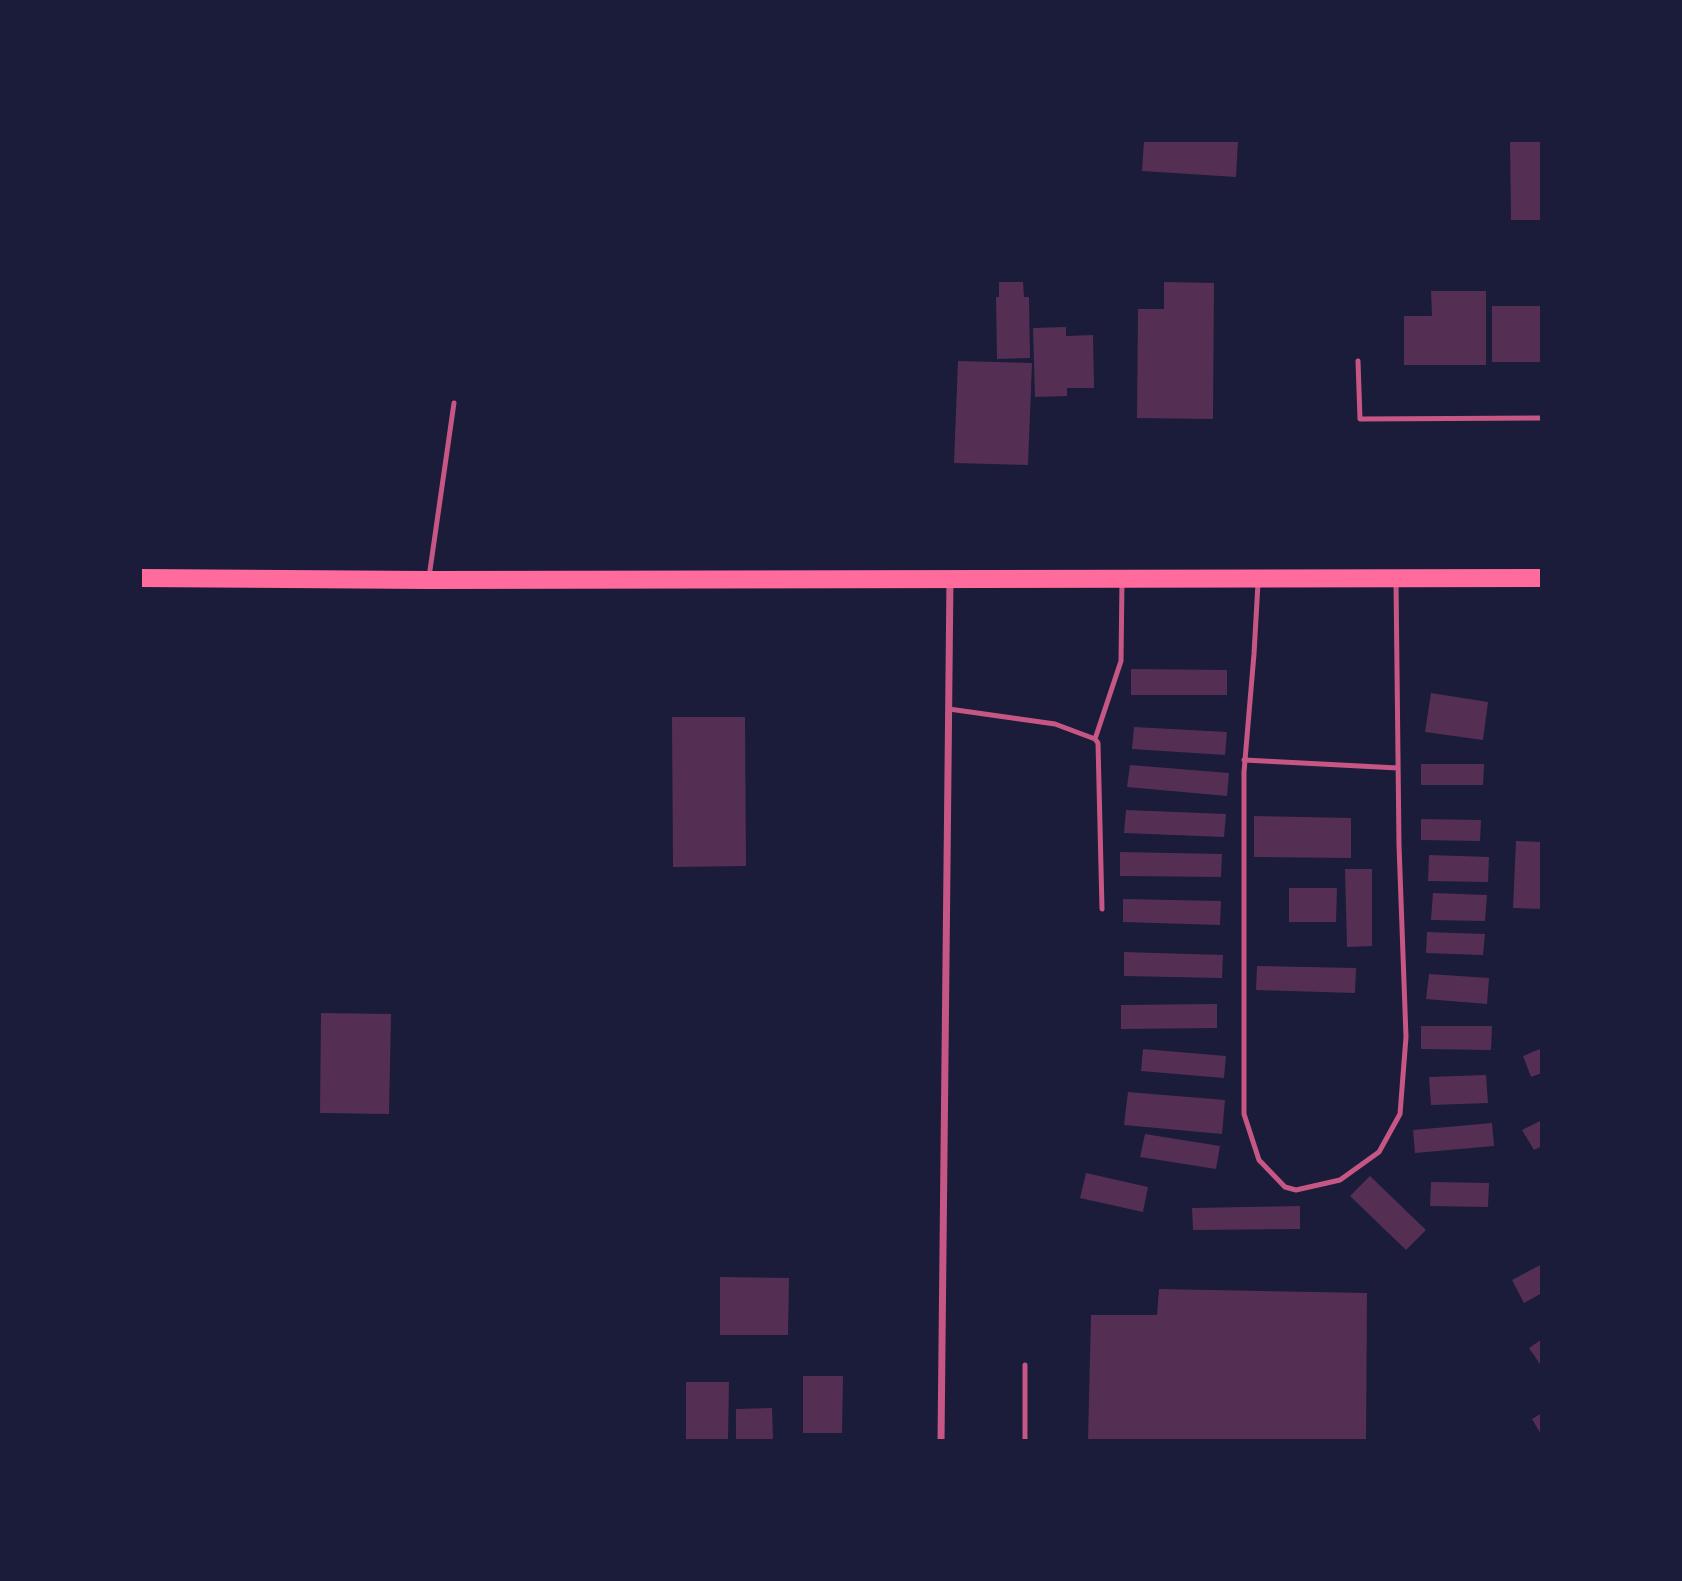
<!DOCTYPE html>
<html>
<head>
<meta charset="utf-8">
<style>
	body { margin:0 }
	#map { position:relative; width:1682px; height:1581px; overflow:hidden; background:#1b1b3a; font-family:"Exo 2",sans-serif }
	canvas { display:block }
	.frame { position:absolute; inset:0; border:142px solid #1b1b3a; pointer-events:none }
</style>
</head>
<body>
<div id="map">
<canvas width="1682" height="1581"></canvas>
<div class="frame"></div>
</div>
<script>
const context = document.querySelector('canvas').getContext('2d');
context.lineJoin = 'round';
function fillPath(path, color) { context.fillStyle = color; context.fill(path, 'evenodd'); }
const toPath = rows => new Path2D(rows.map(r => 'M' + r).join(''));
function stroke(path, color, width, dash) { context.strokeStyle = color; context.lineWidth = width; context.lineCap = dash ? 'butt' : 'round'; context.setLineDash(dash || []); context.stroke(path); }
const building = toPath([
	[1144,140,1238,140,1236,177,1142,171],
	[1510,140,1542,140,1542,220,1511,220],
	[999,282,1023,282,1024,297,1029,297,1030,358,997,359,996,297,999,297],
	[1164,282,1214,283,1213,419,1137,418,1138,309,1164,309],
	[1431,291,1486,291,1486,365,1404,365,1404,316,1432,316],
	[1492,306,1542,306,1542,362,1492,362],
	[1066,327,1066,336,1093,335,1094,388,1067,388,1067,396,1035,397,1033,328],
	[958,361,1032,363,1028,465,954,463],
	[1131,669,1227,670,1227,695,1131,695],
	[1431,693,1488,702,1483,740,1425,732],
	[672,717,745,717,746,866,673,867],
	[1134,727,1227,732,1225,755,1132,749],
	[1421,764,1484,764,1483,785,1421,785],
	[1130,765,1229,773,1227,796,1127,787],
	[1126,810,1226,814,1224,837,1124,833],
	[1254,816,1351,818,1351,858,1254,857],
	[1421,819,1481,820,1480,841,1421,840],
	[1516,841,1542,842,1542,909,1513,908],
	[1120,852,1222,854,1221,877,1120,876],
	[1429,855,1489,857,1488,882,1428,881],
	[1345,869,1372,869,1372,946,1347,947],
	[1289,888,1337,888,1336,922,1289,922],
	[1433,893,1487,895,1485,921,1431,920],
	[1123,899,1221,901,1220,925,1123,922],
	[1427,932,1485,934,1483,955,1426,953],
	[1124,952,1223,955,1222,978,1124,976],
	[1257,966,1356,968,1355,993,1256,990],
	[1429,974,1489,978,1487,1004,1426,999],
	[1217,1004,1217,1028,1121,1029,1121,1005],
	[321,1013,391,1014,389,1114,320,1113],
	[1421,1026,1492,1026,1491,1050,1421,1049],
	[1542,1048,1542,1073,1531,1077,1523,1056],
	[1143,1049,1226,1056,1224,1078,1141,1071],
	[1486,1075,1488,1103,1431,1105,1429,1077],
	[1128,1092,1225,1100,1222,1134,1124,1125],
	[1542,1120,1542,1146,1534,1150,1522,1130],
	[1492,1123,1494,1146,1415,1153,1413,1130],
	[1145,1134,1220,1146,1216,1169,1140,1157],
	[1086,1173,1148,1187,1143,1212,1080,1198],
	[1370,1176,1426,1230,1406,1250,1350,1196],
	[1431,1182,1489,1183,1488,1207,1430,1206],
	[1300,1206,1300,1229,1193,1230,1192,1208],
	[1542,1264,1542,1293,1524,1303,1512,1280],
	[720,1277,789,1278,788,1335,720,1335],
	[1159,1289,1367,1293,1366,1441,1088,1441,1091,1315,1157,1315],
	[1542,1339,1542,1367,1529,1348],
	[803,1376,843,1376,842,1433,803,1433],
	[686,1382,729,1382,728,1441,686,1441],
	[772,1408,773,1441,736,1441,736,1409],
	[1542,1413,1542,1436,1532,1419]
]);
const service = toPath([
	[1358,361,1360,419,1542,418],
	[429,577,454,403],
	[1258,583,1254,654,1244,772,1244,1114,1259,1160,1285,1187,1296,1190,1340,1180,1379,1152,1400,1114,1406,1037,1399,845,1396,581],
	[949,709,1055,724,1095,739,1098,743,1102,909],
	[1095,739,1121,661,1122,581],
	[1244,760,1398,768],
	[1025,1441,1025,1365]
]);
const minor = toPath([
	[941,1441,950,578]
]);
const primary = toPath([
	[140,578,429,580,1542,578]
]);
fillPath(building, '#542f53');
stroke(service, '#c65784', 5);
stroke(minor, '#c65784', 7);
stroke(primary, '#ff6b9d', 18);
</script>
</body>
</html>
